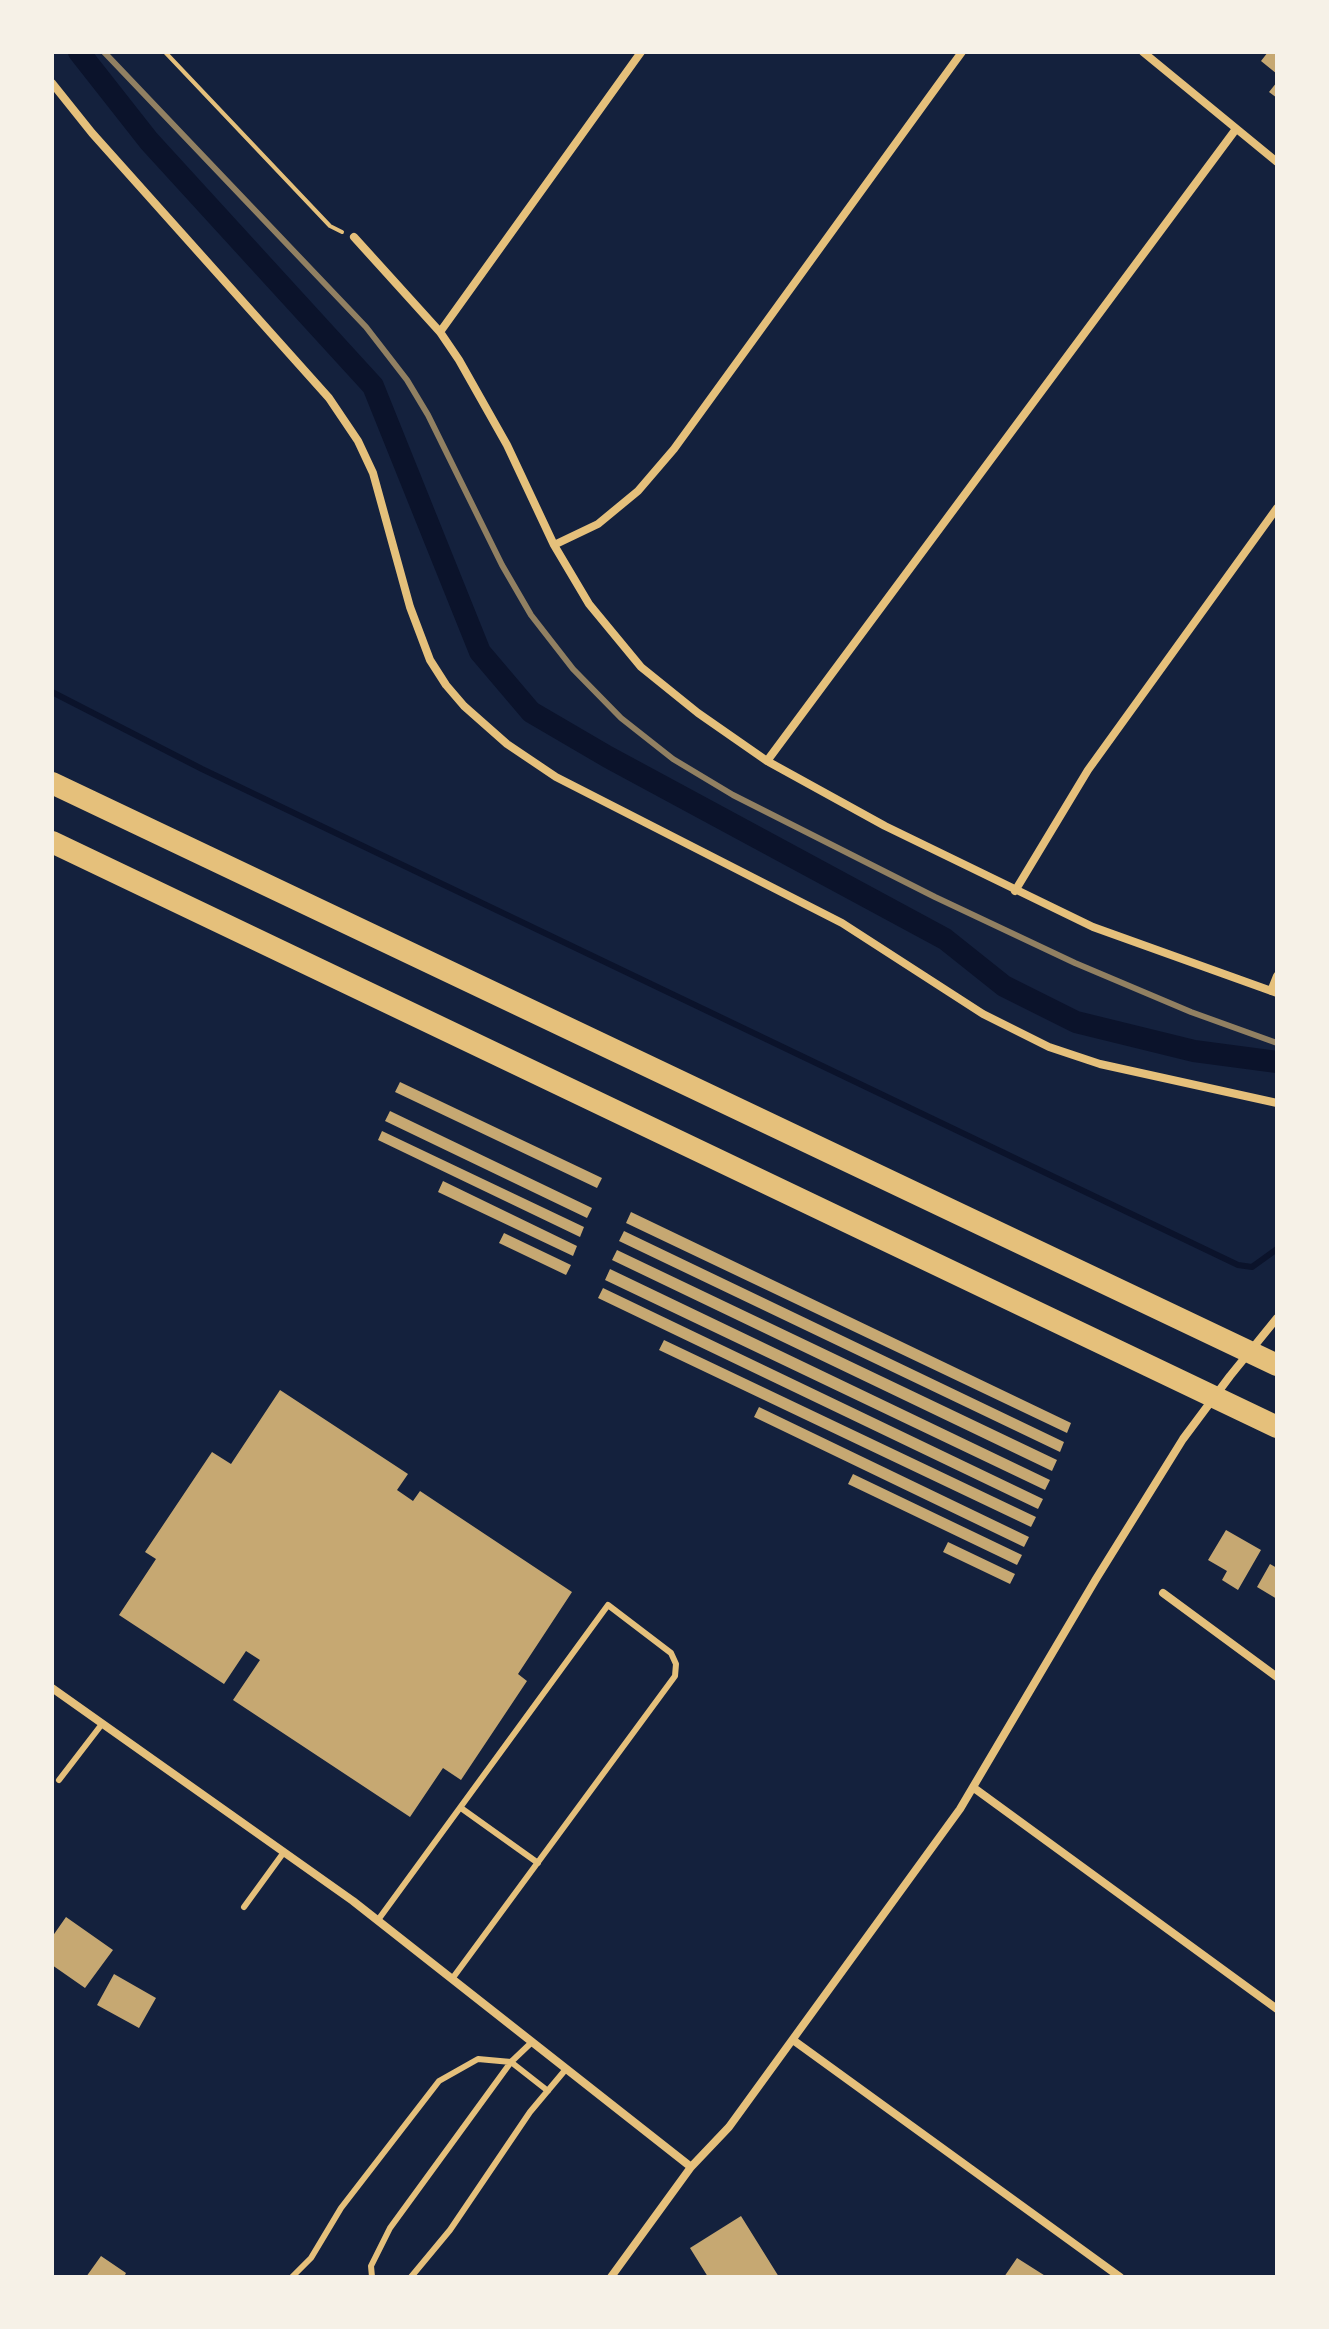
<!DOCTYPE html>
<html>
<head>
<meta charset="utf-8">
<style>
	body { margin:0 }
	#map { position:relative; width:1329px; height:2329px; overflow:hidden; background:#14213d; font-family:"Times New Roman",serif }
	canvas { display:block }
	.frame { position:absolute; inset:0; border:54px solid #f6f1e7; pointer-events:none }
</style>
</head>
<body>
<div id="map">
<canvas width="1329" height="2329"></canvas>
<div class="frame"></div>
</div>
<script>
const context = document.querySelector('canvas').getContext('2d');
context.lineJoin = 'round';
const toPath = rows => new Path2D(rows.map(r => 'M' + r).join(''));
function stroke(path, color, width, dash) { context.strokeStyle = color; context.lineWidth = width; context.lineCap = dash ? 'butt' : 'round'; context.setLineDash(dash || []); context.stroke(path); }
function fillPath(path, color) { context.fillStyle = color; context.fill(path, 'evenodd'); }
const stream = toPath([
	[52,692,202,769,1238,1265,1252,1267,1277,1249]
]);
const canal = toPath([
	[79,52,149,141,373,386,480,652,531,712,608,757,945,939,1004,986,1076,1022,1194,1051,1277,1062]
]);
const building = toPath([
	[1268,52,1277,52,1277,74,1261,61],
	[1277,82,1277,98,1269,92],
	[400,1082,602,1178,597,1188,395,1092],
	[390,1111,592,1208,587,1218,385,1121],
	[382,1131,584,1227,580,1237,378,1140],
	[443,1181,577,1246,573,1256,438,1192],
	[631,1212,1071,1423,1067,1433,626,1223],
	[624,1231,1064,1442,1060,1452,619,1241],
	[504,1233,571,1265,566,1275,499,1243],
	[617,1250,1057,1460,1052,1471,612,1260],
	[610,1269,1050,1480,1045,1490,605,1280],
	[603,1288,1043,1499,1038,1509,598,1298],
	[664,1340,1036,1517,1031,1527,659,1350],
	[280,1390,408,1474,397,1490,413,1501,420,1491,572,1592,518,1674,527,1681,461,1780,443,1768,410,1817,233,1700,260,1660,246,1651,224,1684,119,1615,156,1559,145,1552,212,1452,231,1464],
	[759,1407,1029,1537,1024,1547,754,1417],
	[853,1474,1022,1555,1017,1565,848,1484],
	[1226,1530,1261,1550,1238,1590,1222,1580,1227,1571,1208,1560],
	[948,1542,1015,1574,1010,1584,943,1552],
	[1270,1564,1277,1568,1277,1599,1257,1587],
	[66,1917,113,1950,85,1988,52,1965,52,1937],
	[114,1974,156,1998,139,2028,97,2005],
	[741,2216,779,2277,708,2277,690,2248],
	[101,2256,126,2273,124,2277,86,2277],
	[1017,2258,1047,2277,1004,2277]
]);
const path = toPath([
	[165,52,330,226,342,232]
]);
const service = toPath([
	[59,1780,102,1724],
	[461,1808,538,1863],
	[244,1907,284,1852],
	[378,1920,608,1605,671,1653,676,1664,675,1676,452,1979],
	[292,2277,311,2258,341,2208,439,2081,478,2059,511,2062,532,2042],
	[372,2277,371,2266,390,2228,511,2062,548,2091],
	[411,2277,450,2230,530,2112,566,2069]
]);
const minor = toPath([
	[1143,52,1277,162],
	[52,83,92,133,329,398,358,441,373,473,410,607,430,660,446,685,464,706,507,744,556,777,842,923,983,1014,1049,1047,1100,1064,1277,1103],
	[354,237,440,332,459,360,507,445,554,545,589,604,641,667,698,713,767,761,885,826,1093,927,1277,993],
	[440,332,641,52],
	[554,545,598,524,638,491,674,449,962,52],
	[767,761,1236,129],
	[1015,891,1088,770,1277,508],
	[1271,991,1277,976],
	[1163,1593,1277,1677],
	[52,1688,353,1901,691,2167],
	[974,1788,1277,2009],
	[793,2040,1120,2277],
	[611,2277,691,2167,729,2127,960,1809,1096,1579,1183,1439,1230,1376,1277,1318]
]);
const motorway = toPath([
	[52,783,1277,1365],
	[52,842,1277,1427]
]);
const rail = toPath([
	[104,52,366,327,407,380,428,415,502,565,531,615,573,669,621,718,673,759,733,795,935,897,1075,963,1191,1012,1277,1043]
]);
stroke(stream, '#0b132b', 6);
stroke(canal, '#0b132b', 22);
fillPath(building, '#c6a872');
stroke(path, '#e5c07b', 4);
stroke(service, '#e5c07b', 6);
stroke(minor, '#e5c07b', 8);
stroke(motorway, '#e5c07b', 22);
stroke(rail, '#918062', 6);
</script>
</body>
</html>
